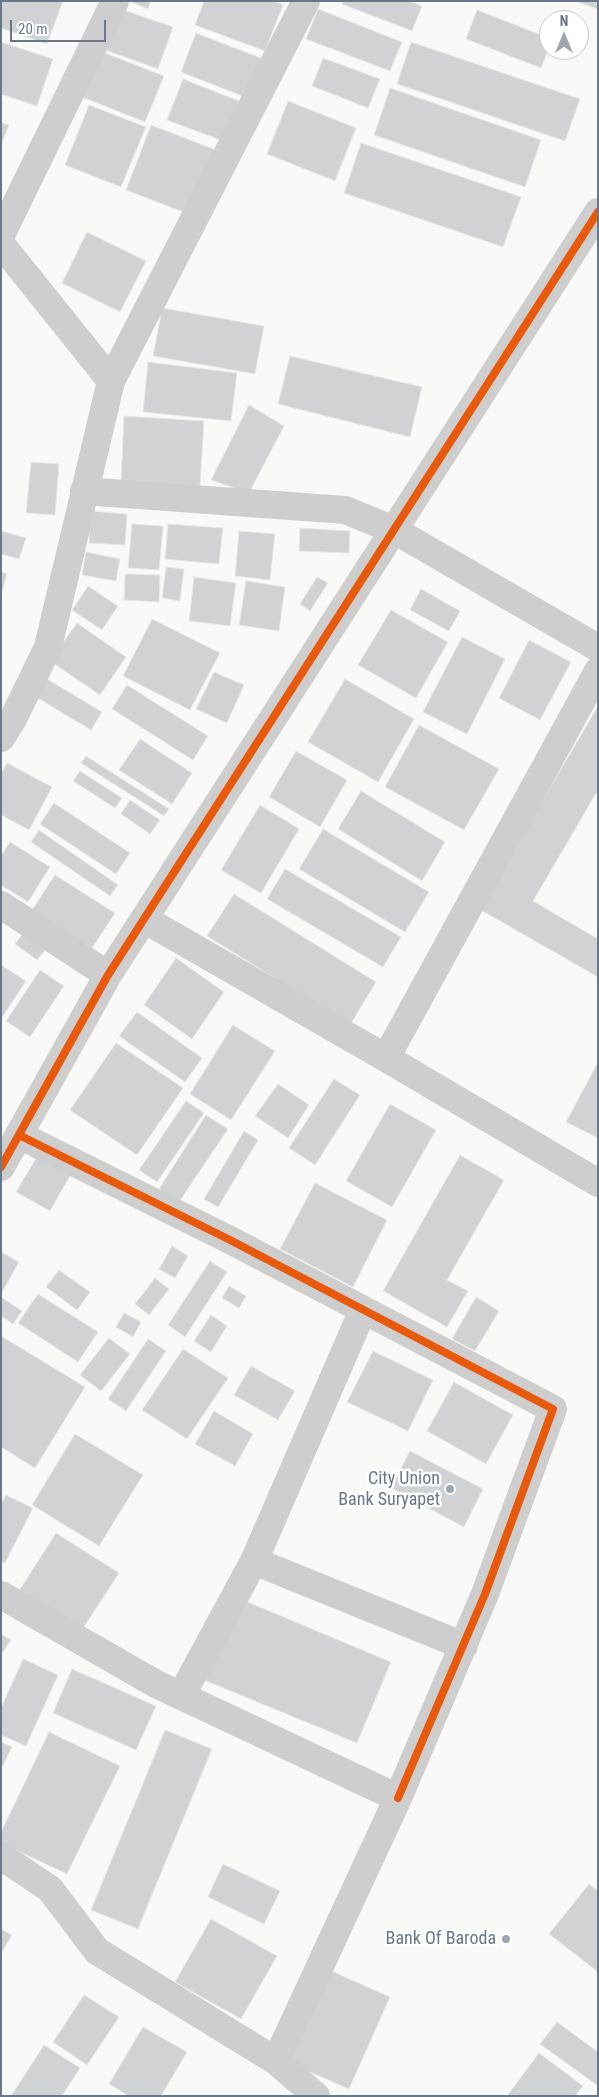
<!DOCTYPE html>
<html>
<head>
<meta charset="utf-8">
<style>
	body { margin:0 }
	#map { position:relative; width:599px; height:2097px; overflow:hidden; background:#f9f9f8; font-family:"Roboto Condensed",sans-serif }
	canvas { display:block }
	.frame { position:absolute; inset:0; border:2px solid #697888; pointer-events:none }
	.north { position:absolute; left:539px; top:10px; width:50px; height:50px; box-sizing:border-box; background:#fff; border:1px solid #c3c9cf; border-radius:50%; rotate:0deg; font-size:14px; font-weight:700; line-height:20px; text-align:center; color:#697888 }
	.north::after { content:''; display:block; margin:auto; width:18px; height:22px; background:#9ba5af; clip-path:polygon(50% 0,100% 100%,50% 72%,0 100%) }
	.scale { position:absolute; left:10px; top:20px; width:96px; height:22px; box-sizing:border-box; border:2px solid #697888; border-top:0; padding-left:6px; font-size:15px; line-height:18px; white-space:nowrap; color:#697888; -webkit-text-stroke:4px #fff; paint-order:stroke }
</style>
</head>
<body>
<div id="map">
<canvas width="599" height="2097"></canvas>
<div class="frame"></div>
<div class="north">N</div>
<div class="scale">20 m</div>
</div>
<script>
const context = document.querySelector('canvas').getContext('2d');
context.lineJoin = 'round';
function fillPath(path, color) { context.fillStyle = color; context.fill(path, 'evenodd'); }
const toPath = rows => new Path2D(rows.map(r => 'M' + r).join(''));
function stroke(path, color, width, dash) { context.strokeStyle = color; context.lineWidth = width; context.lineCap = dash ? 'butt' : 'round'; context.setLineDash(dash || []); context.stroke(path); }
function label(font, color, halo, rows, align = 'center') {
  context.font = font + ' "Roboto Condensed",sans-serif'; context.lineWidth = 5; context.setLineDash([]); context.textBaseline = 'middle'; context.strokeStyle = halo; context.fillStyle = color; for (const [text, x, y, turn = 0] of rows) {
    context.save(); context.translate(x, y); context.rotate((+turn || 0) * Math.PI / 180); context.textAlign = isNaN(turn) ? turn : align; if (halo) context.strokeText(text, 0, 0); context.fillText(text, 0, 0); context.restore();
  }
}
const building = toPath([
	[1,1,63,1,47,44,1,28,1,1],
	[129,1,151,1,148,9,129,1],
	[204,1,274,1,283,5,265,51,195,25,204,1],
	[343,1,409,1,422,6,412,31,342,4,343,1],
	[575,1,598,1,598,9,575,1],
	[109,5,173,27,158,69,94,46,109,5],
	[318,9,402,42,390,71,306,39,318,9],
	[477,10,549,38,549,48,541,68,466,39,477,10],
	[196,33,266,60,250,99,181,72,196,33],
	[1,42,53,59,37,106,1,94,1,42],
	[411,42,580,99,565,141,397,84,411,42],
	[100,51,164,76,145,122,82,97,100,51],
	[323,58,380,79,368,108,312,86,323,58],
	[183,79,239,101,223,141,167,120,183,79],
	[390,88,541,140,525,187,374,135,390,88],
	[288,101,356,128,335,181,267,154,288,101],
	[89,105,146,127,121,187,65,165,89,105],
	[1,123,9,125,1,145,1,123],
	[151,125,216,150,191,215,126,190,151,125],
	[361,143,521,197,503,247,344,193,361,143],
	[87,232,146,261,120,312,62,283,87,232],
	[162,308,264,326,255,374,153,356,162,308],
	[290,356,422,387,410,437,278,404,290,356],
	[148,362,237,373,231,421,143,412,148,362],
	[249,405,284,426,249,493,211,480,249,405],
	[124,416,204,421,200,486,121,481,124,416],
	[31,462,59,464,55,515,26,513,31,462],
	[91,511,127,514,125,545,89,543,91,511],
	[132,524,163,526,159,570,128,568,132,524],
	[168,524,223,528,219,564,165,559,168,524],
	[300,528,350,531,349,553,299,551,300,528],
	[1,531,26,538,19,559,1,554,1,531],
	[239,531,275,534,270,580,235,576,239,531],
	[86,552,120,559,116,581,82,575,86,552],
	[166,567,184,569,180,601,162,598,166,567],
	[1,572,7,574,1,596,1,572],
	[125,574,160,575,159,602,124,600,125,574],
	[194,577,236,583,230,626,189,621,194,577],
	[317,577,328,583,310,611,300,604,317,577],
	[246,581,285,587,279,631,239,625,246,581],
	[88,586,118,606,102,630,72,610,88,586],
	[421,589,460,611,449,631,410,610,421,589],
	[391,610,448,642,416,698,358,665,391,610],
	[152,619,220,653,190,710,123,676,152,619],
	[77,623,126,657,100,695,50,661,77,623],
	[462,637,505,659,467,734,423,712,462,637],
	[529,640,571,662,540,720,499,698,529,640],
	[214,672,244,685,227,723,196,709,214,672],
	[42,676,102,712,91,730,31,694,42,676],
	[345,679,414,719,378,782,308,742,345,679],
	[127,685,208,736,193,760,112,709,127,685],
	[598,706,598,790,533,901,598,939,598,977,479,909,598,706],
	[419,725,499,769,464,830,385,787,419,725],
	[140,739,192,773,172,804,119,770,140,739],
	[296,751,347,780,320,827,269,797,296,751],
	[86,756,169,809,164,816,81,763,86,756],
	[7,763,52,787,29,830,1,815,1,774,7,763],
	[80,771,122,798,115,808,73,781,80,771],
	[361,791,445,842,422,881,338,829,361,791],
	[130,800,160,820,150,834,121,814,130,800],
	[54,803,130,853,116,874,40,824,54,803],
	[260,805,299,829,261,893,221,870,260,805],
	[323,829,429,892,405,932,299,869,323,829],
	[39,830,118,885,110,896,31,842,39,830],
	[10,842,50,867,28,902,1,885,1,856,10,842],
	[285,869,401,937,383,967,267,899,285,869],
	[55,875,115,913,92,948,32,910,55,875],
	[234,894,376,982,350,1025,207,936,234,894],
	[27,928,49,945,37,960,15,944,27,928],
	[176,958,224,992,192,1039,144,1005,176,958],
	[1,965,26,981,1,1019,1,965],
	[40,970,64,986,30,1037,6,1021,40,970],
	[137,1012,202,1058,185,1082,119,1036,137,1012],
	[233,1025,275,1051,231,1120,190,1094,233,1025],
	[116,1043,183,1088,137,1155,70,1110,116,1043],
	[598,1062,598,1138,566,1122,598,1062],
	[334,1079,360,1095,315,1165,289,1148,334,1079],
	[278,1084,309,1105,288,1138,255,1116,278,1084],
	[186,1101,204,1113,157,1182,139,1170,186,1101],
	[390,1104,436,1130,392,1207,346,1181,390,1104],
	[206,1115,228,1129,179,1202,159,1189,206,1115],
	[244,1131,258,1140,218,1207,204,1199,244,1131],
	[38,1155,71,1174,50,1211,16,1192,38,1155],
	[460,1155,504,1180,447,1280,468,1291,447,1327,383,1291,460,1155],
	[315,1183,387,1220,353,1287,280,1249,315,1183],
	[172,1246,188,1256,175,1278,159,1269,172,1246],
	[1,1252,19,1262,1,1294,1,1252],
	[210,1261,227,1272,185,1337,168,1325,210,1261],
	[59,1270,90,1292,77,1310,46,1287,59,1270],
	[155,1278,169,1289,149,1315,135,1304,155,1278],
	[229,1286,246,1296,239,1308,222,1298,229,1286],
	[38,1294,98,1332,78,1362,18,1323,38,1294],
	[1,1297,22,1311,13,1324,1,1316,1,1297],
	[476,1297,499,1311,475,1351,452,1339,476,1297],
	[124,1313,141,1322,133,1337,116,1327,124,1313],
	[211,1315,227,1326,211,1352,194,1341,211,1315],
	[1,1336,85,1387,35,1468,1,1447,1,1336],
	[109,1338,130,1354,101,1391,80,1375,109,1338],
	[148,1339,166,1351,126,1411,108,1399,148,1339],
	[183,1349,228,1378,187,1439,142,1410,183,1349],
	[373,1351,433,1380,408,1431,347,1402,373,1351],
	[251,1366,295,1391,278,1420,234,1395,251,1366],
	[454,1382,513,1415,486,1464,427,1431,454,1382],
	[214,1411,253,1434,235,1466,195,1444,214,1411],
	[75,1434,143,1475,99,1546,32,1505,75,1434],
	[410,1451,483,1489,464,1527,391,1488,410,1451],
	[6,1495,33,1508,5,1563,1,1562,1,1504,6,1495],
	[56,1533,119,1573,71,1647,8,1608,56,1533],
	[238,1598,391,1662,357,1743,204,1680,238,1598],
	[1,1634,11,1640,1,1655,1,1634],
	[23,1659,58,1675,26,1746,1,1735,1,1708,23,1659],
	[72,1669,156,1706,136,1750,53,1713,72,1669],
	[165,1730,212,1749,138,1929,91,1910,165,1730],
	[49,1732,120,1766,67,1874,1,1843,1,1832,49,1732],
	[1,1742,12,1747,1,1769,1,1742],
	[223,1864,280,1891,264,1924,208,1897,223,1864],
	[589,1884,598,1891,598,1972,549,1934,589,1884],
	[211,1919,277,1956,241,2019,175,1982,211,1919],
	[1,1929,12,1935,1,1954,1,1929],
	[320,1966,390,1997,349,2089,280,2059,320,1966],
	[84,1995,119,2017,87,2065,53,2042,84,1995],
	[557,2022,598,2052,598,2086,540,2044,557,2022],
	[143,2027,187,2052,161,2096,129,2096,109,2084,143,2027],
	[44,2045,80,2068,62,2096,11,2096,44,2045],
	[539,2053,583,2086,575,2096,507,2096,539,2053]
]);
const minor = toPath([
	[1,235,115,1],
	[1,244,111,381,48,647,13,719,1,738],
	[111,381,306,1],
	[84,491,345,510,394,530,598,648],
	[1,905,108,975],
	[144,919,386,1058,598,1183],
	[386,1058,598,671],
	[19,1135,230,1240,553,1409,485,1594,398,1798],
	[1,1167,108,975,598,212],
	[363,1310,254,1561,464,1646],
	[1,1595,156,1684,398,1798,276,2061],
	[181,1696,254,1561],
	[1,1856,50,1889,97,1951,276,2061,316,2096]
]);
const cycleway = toPath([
	[19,1135,230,1240,553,1409,485,1594,398,1798],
	[1,1167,108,975,598,212]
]);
const markers = [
	[450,1489,5,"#9ba5af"],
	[506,1939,5,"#9ba5af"]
];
const poiNames = [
	["City Union",440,1479],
	["Bank Suryapet",440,1500],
	["Bank Of Baroda",496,1939]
];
fillPath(building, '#d1d2d3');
stroke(building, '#e8e8e8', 1);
stroke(minor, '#cececf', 28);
stroke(cycleway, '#e8590c', 8);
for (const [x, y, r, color] of markers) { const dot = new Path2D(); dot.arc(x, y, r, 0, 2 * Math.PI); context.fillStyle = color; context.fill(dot); stroke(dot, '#fff', 2); }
label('18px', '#697888', '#fff', poiNames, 'right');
</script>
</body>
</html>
